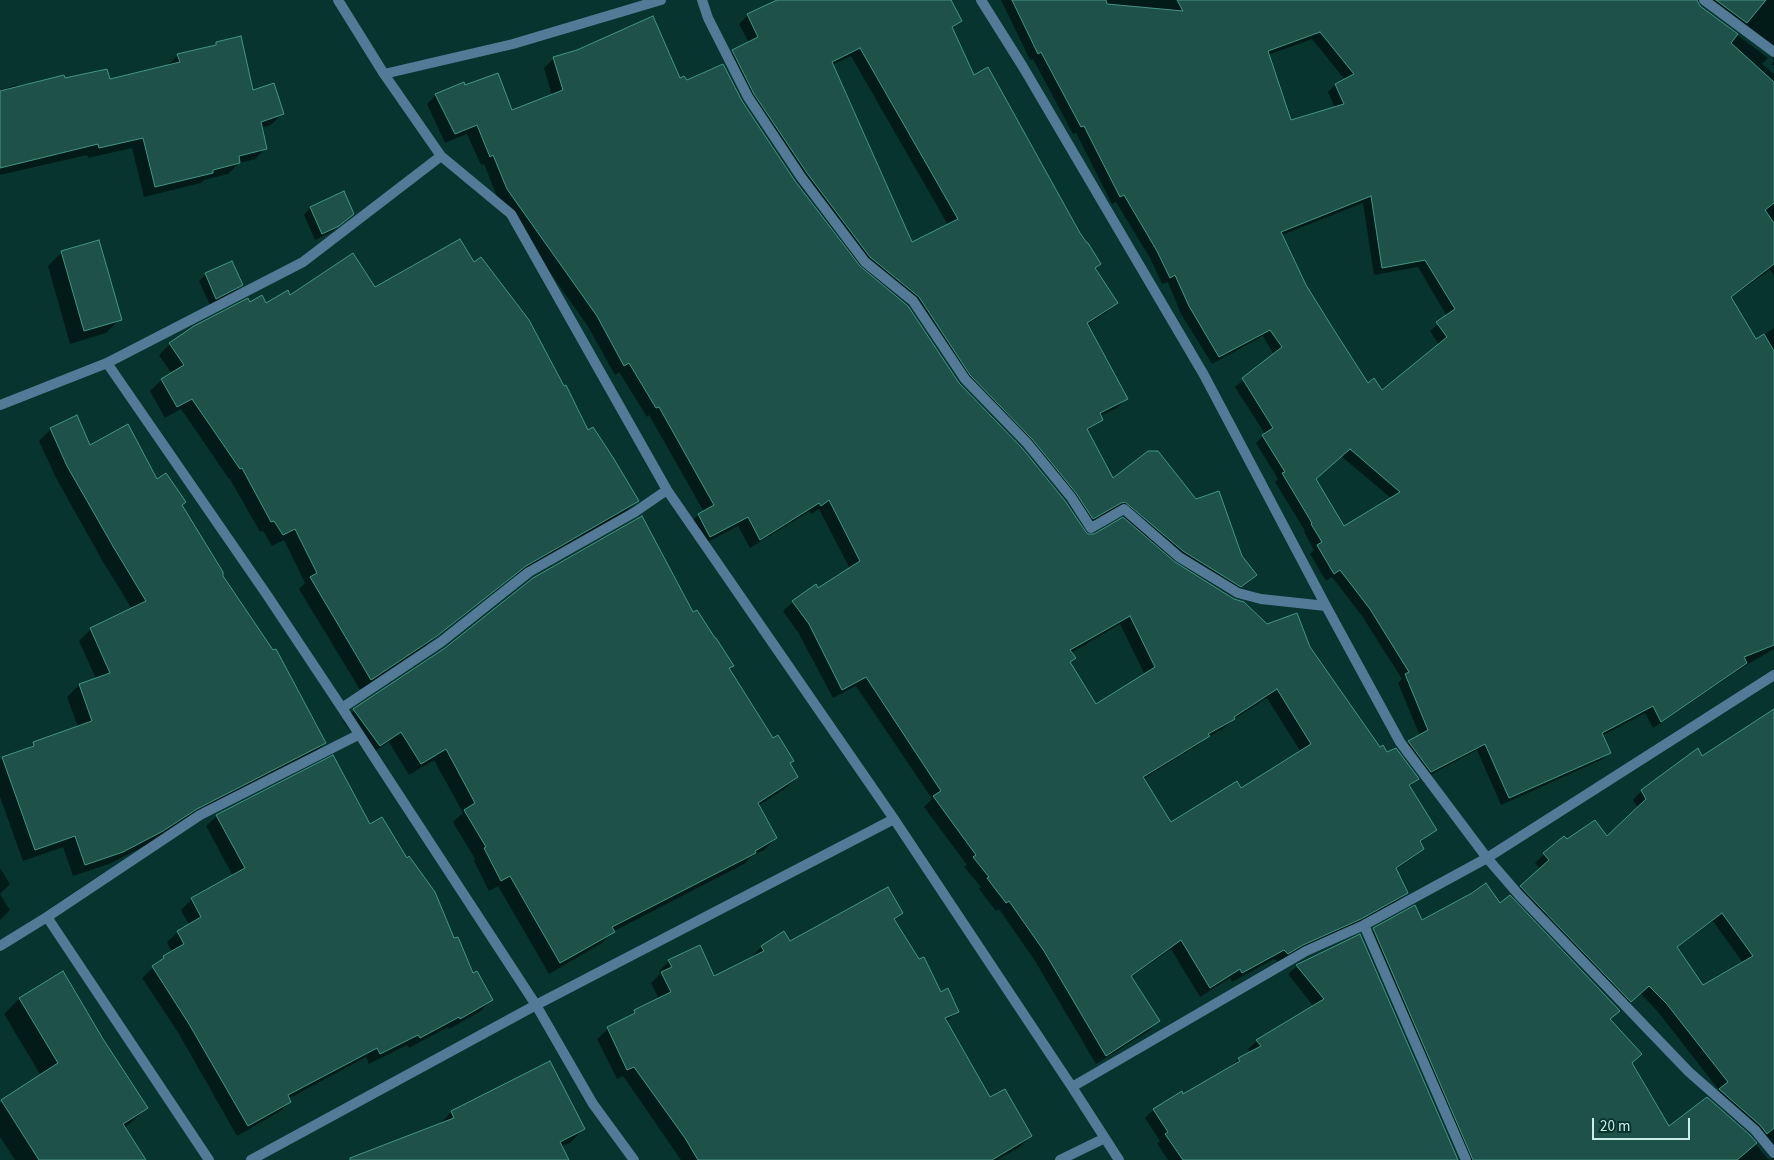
<!DOCTYPE html>
<html>
<head>
<meta charset="utf-8">
<style>
	body { margin:0 }
	#map { position:relative; width:1774px; height:1160px; overflow:hidden; background:#07342e; font-family:"Source Sans 3",sans-serif }
	canvas { display:block }
	.scale { position:absolute; left:1592px; top:1118px; width:98px; height:22px; box-sizing:border-box; border:2px solid #c9eee6; border-top:0; padding-left:6px; font-size:15px; line-height:18px; white-space:nowrap; color:#c9eee6; -webkit-text-stroke:4px #07342e; paint-order:stroke }
</style>
</head>
<body>
<div id="map">
<canvas width="1774" height="1160"></canvas>
<div class="scale">20 m</div>
</div>
<script>
const context = document.querySelector('canvas').getContext('2d');
context.lineJoin = 'round';
function fillPath(path, color) { context.fillStyle = color; context.fill(path, 'evenodd'); }
const toPath = rows => new Path2D(rows.map(r => 'M' + r).join(''));
function stroke(path, color, width, dash) { context.strokeStyle = color; context.lineWidth = width; context.lineCap = dash ? 'butt' : 'round'; context.setLineDash(dash || []); context.stroke(path); }
const shadow = toPath([
	[780,0,947,0,959,22,952,29,974,77,1116,303,1107,312,1087,325,1126,399,1117,408,1100,416,1102,420,1087,431,1113,479,1241,556,1255,575,1247,584,1231,595,1174,560,1153,542,1152,544,1174,563,1266,626,1309,648,1380,749,1418,779,1409,787,1436,829,1420,843,1423,849,1413,858,1395,870,1407,893,1397,902,1350,928,1278,962,1274,959,1232,982,1230,978,1200,997,1171,949,1131,977,1158,1021,1149,1031,1096,1064,1035,961,999,909,996,911,979,889,981,887,964,867,967,865,924,807,932,799,856,686,833,698,799,634,783,611,793,602,818,589,850,569,819,509,811,514,810,511,750,548,738,526,700,546,689,524,698,515,704,512,649,415,647,417,619,372,615,375,587,325,498,199,484,164,481,165,467,134,445,143,427,104,436,95,511,111,552,95,544,68,554,58,679,80,741,101,794,182,859,267,1088,536,1094,535,1125,518,1116,511,1111,511,1084,527,1068,502,1024,447,962,383,910,306,861,266,798,182,746,102,724,60,733,51,749,43,739,24,748,15],
	[851,56,948,225,911,244,832,65],
	[1120,624,1145,675,1095,706,1069,663,1071,653],
	[1267,698,1301,752,1241,790,1171,823,1143,779,1198,745,1205,739,1224,728,1233,720],
	[1001,0,1774,0,1774,65,1771,65,1774,61,1771,54,1700,2,1697,1,1699,6,1768,58,1762,64,1774,74,1774,275,1770,270,1730,298,1756,340,1774,328,1774,649,1745,666,1653,728,1645,713,1602,736,1609,753,1601,760,1501,805,1477,750,1423,779,1401,750,1409,742,1420,736,1398,683,1402,679,1362,616,1332,577,1326,581,1310,554,1314,550,1304,532,1305,531,1275,482,1278,479,1256,443,1265,434,1235,387,1274,355,1263,336,1212,364,1181,314,1168,282,1162,284,1150,258,1116,202,1112,204,1076,133,1073,134,1033,59,1030,60],
	[1312,39,1345,80,1335,85,1328,92,1335,108,1291,122,1268,55],
	[1363,203,1374,275,1418,267,1447,316,1430,331,1439,345,1381,392,1367,384,1305,286,1282,235],
	[1341,456,1392,499,1344,527,1315,479],
	[216,44,252,92,282,114,271,125,261,128,265,149,255,159,239,163,228,174,204,180,201,183,144,197,132,148,88,158,87,155,0,175,0,90,17,85,18,88,64,80,109,80,167,66,178,55,212,47],
	[343,193,353,214,331,232,315,240,304,215,310,208],
	[62,252,120,319,106,333,70,344,48,266],
	[473,264,588,432,637,501,626,512,513,577,424,647,360,690,299,589,305,583,284,540,272,546,263,531,260,532,230,479,229,479,181,409,165,418,150,391,161,380,172,374,159,355,170,344,249,303,266,304,290,296,375,288],
	[206,274,241,285,234,292,210,305,199,281],
	[51,429,157,480,181,506,325,743,313,755,150,843,109,864,73,876,63,847,23,861,0,797,0,760,2,758,28,749,34,743,78,727,67,697,79,685,96,679,79,641,91,629,132,609,102,560,56,478,39,441],
	[692,614,732,666,728,669,797,777,786,788,758,806,776,838,764,850,751,857,744,864,614,931,602,943,549,974,498,886,489,891,474,861,475,859,453,822,463,813,434,760,409,775,389,742,368,756,343,721,354,710],
	[1774,711,1774,1160,1773,1160,1752,1134,1711,1098,1719,1090,1658,1012,1640,993,1621,1009,1512,895,1540,869,1535,863,1544,854,1567,841,1606,838,1638,808,1633,800,1641,791,1698,750,1702,758],
	[1713,921,1743,963,1703,987,1676,948],
	[217,816,369,826,453,940,472,975,491,1000,481,1011,449,1029,448,1027,409,1048,407,1045,369,1064,366,1057,288,1099,290,1102,279,1112,237,1136,179,1034,142,978,164,957,172,952,167,942,178,932,189,925,181,910,192,899,233,876,206,826],
	[0,868,10,884,0,894,10,910,0,920],
	[1500,905,1619,1011,1609,1020,1631,1064,1669,1128,1749,1136,1768,1159,1772,1160,1461,1160,1365,938,1374,929,1422,922],
	[902,913,894,921,940,993,957,1011,946,1022,990,1099,1031,1136,1020,1147,997,1160,681,1160,623,1076,617,1079,597,1039,608,1029,626,1019,635,1011,659,999,651,983,660,974,659,971,669,961,714,978,752,958,751,957,761,947,790,943],
	[1297,966,1457,1160,1168,1160,1157,1143,1160,1141,1145,1118,1153,1110,1183,1096,1230,1067,1239,1059,1250,1053,1248,1049,1257,1041,1314,1007,1288,974],
	[62,973,102,1040,146,1108,131,1123,124,1128,145,1160,15,1160,0,1137,0,1103,41,1076,4,1014,19,999],
	[550,1062,583,1129,570,1143,561,1147,567,1160,360,1160,439,1125,451,1112]
]);
const building = toPath([
	[777,0,951,0,962,21,952,27,974,75,988,67,1080,233,1087,243,1088,243,1101,264,1095,268,1118,303,1087,323,1128,399,1100,413,1103,420,1087,429,1113,478,1148,451,1158,451,1196,499,1219,491,1242,556,1257,575,1241,587,1183,551,1125,502,1121,503,1093,519,1076,493,1032,439,970,375,919,297,870,257,807,173,754,94,732,50,758,37,747,14,777,0],
	[860,48,958,219,912,242,832,62,860,48],
	[1012,0,1106,0,1107,4,1183,11,1177,0,1697,0,1700,6,1738,34,1731,43,1774,82,1774,203,1765,210,1774,223,1774,264,1731,297,1756,339,1764,334,1774,351,1774,645,1744,657,1747,663,1661,722,1653,706,1602,733,1611,753,1509,798,1485,744,1431,772,1408,741,1428,730,1405,674,1409,672,1370,609,1340,570,1334,574,1317,545,1322,542,1311,524,1312,523,1282,473,1285,472,1262,435,1273,428,1242,378,1282,347,1270,330,1219,357,1189,306,1175,275,1170,278,1157,251,1124,195,1120,197,1084,126,1081,127,1041,52,1038,54,1012,0],
	[1320,32,1354,74,1335,84,1344,104,1291,120,1268,51,1320,32],
	[1371,196,1382,268,1425,260,1455,309,1436,322,1447,337,1382,390,1374,378,1368,383,1334,330,1306,285,1281,232,1371,196],
	[1350,449,1400,492,1344,526,1316,479,1350,449],
	[1716,0,1766,0,1747,23,1716,0],
	[653,16,680,78,684,76,687,80,723,64,742,101,795,181,860,266,908,306,959,383,1022,448,1065,501,1086,532,1088,534,1094,534,1123,517,1175,562,1234,599,1244,602,1267,624,1297,613,1310,647,1380,747,1383,745,1387,752,1396,748,1419,779,1409,785,1437,830,1420,841,1424,849,1396,868,1408,893,1361,919,1303,945,1288,954,1284,950,1242,973,1240,969,1210,988,1181,940,1131,976,1160,1021,1106,1056,1044,951,1009,901,1006,903,987,878,989,877,973,857,976,855,933,796,941,791,866,677,842,690,809,624,792,601,816,584,818,588,860,561,829,500,821,506,819,503,760,540,748,517,710,537,698,514,714,505,659,407,656,408,629,363,624,366,597,316,507,189,493,155,490,157,477,125,455,134,435,94,464,82,465,85,498,73,512,110,563,90,553,57,577,50,653,16],
	[1130,616,1155,667,1096,704,1070,662,1076,658,1070,650,1130,616],
	[1277,689,1311,744,1241,788,1237,781,1171,822,1143,777,1210,736,1208,734,1235,719,1234,717,1277,689],
	[241,36,253,90,274,83,284,114,261,122,267,149,239,156,240,163,213,170,213,173,155,187,143,138,99,148,98,144,0,168,0,91,64,75,65,78,107,69,110,79,180,62,177,54,216,45,216,42,241,36],
	[344,191,354,214,339,226,322,234,310,207,344,191],
	[460,239,474,262,481,257,529,320,564,386,566,385,588,430,593,427,614,459,639,501,526,566,437,636,371,680,310,577,317,573,295,529,283,535,274,521,271,522,242,468,240,469,192,399,177,407,161,379,184,365,169,343,194,326,248,298,250,302,262,295,266,303,288,290,290,295,353,253,375,287,460,239],
	[99,240,122,320,84,331,61,251,99,240],
	[232,261,243,285,216,299,205,273,232,261],
	[77,415,90,445,128,424,157,479,166,473,186,502,182,505,223,572,223,576,273,650,276,649,326,743,197,809,163,831,123,852,85,865,75,836,35,850,2,757,34,746,33,742,92,721,79,684,110,673,90,628,146,601,114,548,67,466,50,428,77,415],
	[642,516,693,612,697,610,715,638,716,638,734,666,729,668,773,738,778,735,794,761,790,763,798,777,758,803,777,838,755,851,756,853,612,927,615,932,560,963,510,876,501,881,484,848,486,847,464,810,475,803,446,749,421,764,401,732,380,746,353,709,445,648,533,578,642,516],
	[1774,709,1774,1128,1767,1134,1760,1125,1719,1089,1728,1082,1666,1003,1649,986,1631,1002,1520,886,1549,860,1543,853,1564,836,1567,839,1595,820,1607,836,1646,799,1641,790,1698,748,1702,756,1774,709],
	[1722,913,1753,956,1703,985,1677,947,1722,913],
	[333,755,370,824,382,817,407,858,409,856,435,892,454,938,458,937,473,973,477,971,493,1000,460,1019,459,1017,420,1038,418,1035,380,1054,377,1048,288,1095,291,1102,248,1126,189,1024,152,966,164,958,163,956,184,944,177,931,201,917,191,898,245,868,216,815,333,755],
	[1486,883,1500,903,1510,895,1620,1011,1610,1019,1642,1054,1632,1063,1669,1126,1707,1097,1750,1135,1757,1143,1737,1160,1473,1160,1373,928,1415,905,1422,920,1472,893,1486,883],
	[888,887,903,913,894,919,919,959,924,957,941,992,948,988,959,1012,945,1018,990,1097,1005,1089,1032,1136,992,1160,698,1160,685,1138,634,1067,627,1070,607,1027,635,1013,634,1010,671,992,661,972,672,967,668,960,700,945,714,976,764,951,761,946,784,931,790,941,888,887],
	[1360,934,1458,1160,1183,1160,1165,1134,1168,1132,1153,1109,1182,1091,1183,1094,1240,1061,1238,1058,1261,1046,1256,1040,1324,999,1296,965,1360,934],
	[63,971,103,1039,148,1108,123,1124,146,1160,39,1160,1,1100,58,1063,19,998,63,971],
	[550,1061,585,1129,560,1142,569,1160,350,1160,350,1158,454,1118,451,1111,550,1061]
]);
const street = toPath([
	[338,0,384,74,441,156,511,214,667,490,894,819,1072,1087,1119,1160],
	[702,0,708,18,748,97,801,177,865,262,913,301,965,379,1027,443,1071,497,1091,528,1124,509,1179,557,1238,593,1261,599,1326,606],
	[981,0,1023,67,1204,375,1326,606,1400,742,1487,858,1519,895,1689,1072,1755,1130,1774,1153],
	[1704,0,1774,52],
	[384,74,513,44,661,0],
	[107,363,267,595,342,708,536,1005,593,1104,634,1160],
	[0,405,107,363,303,262,441,156],
	[342,708,441,642,529,572,635,512,667,490],
	[47,917,209,1160],
	[1364,925,1466,1160],
	[0,946,47,917,200,815,358,735],
	[1072,1087,1306,951,1364,925,1487,858,1774,675],
	[251,1160,536,1005,894,819],
	[1060,1160,1105,1138]
]);
fillPath(shadow, '#0007');
fillPath(building, '#1e5149');
stroke(building, '#459587', 1);
stroke(street, '#537b97', 10);
</script>
</body>
</html>
